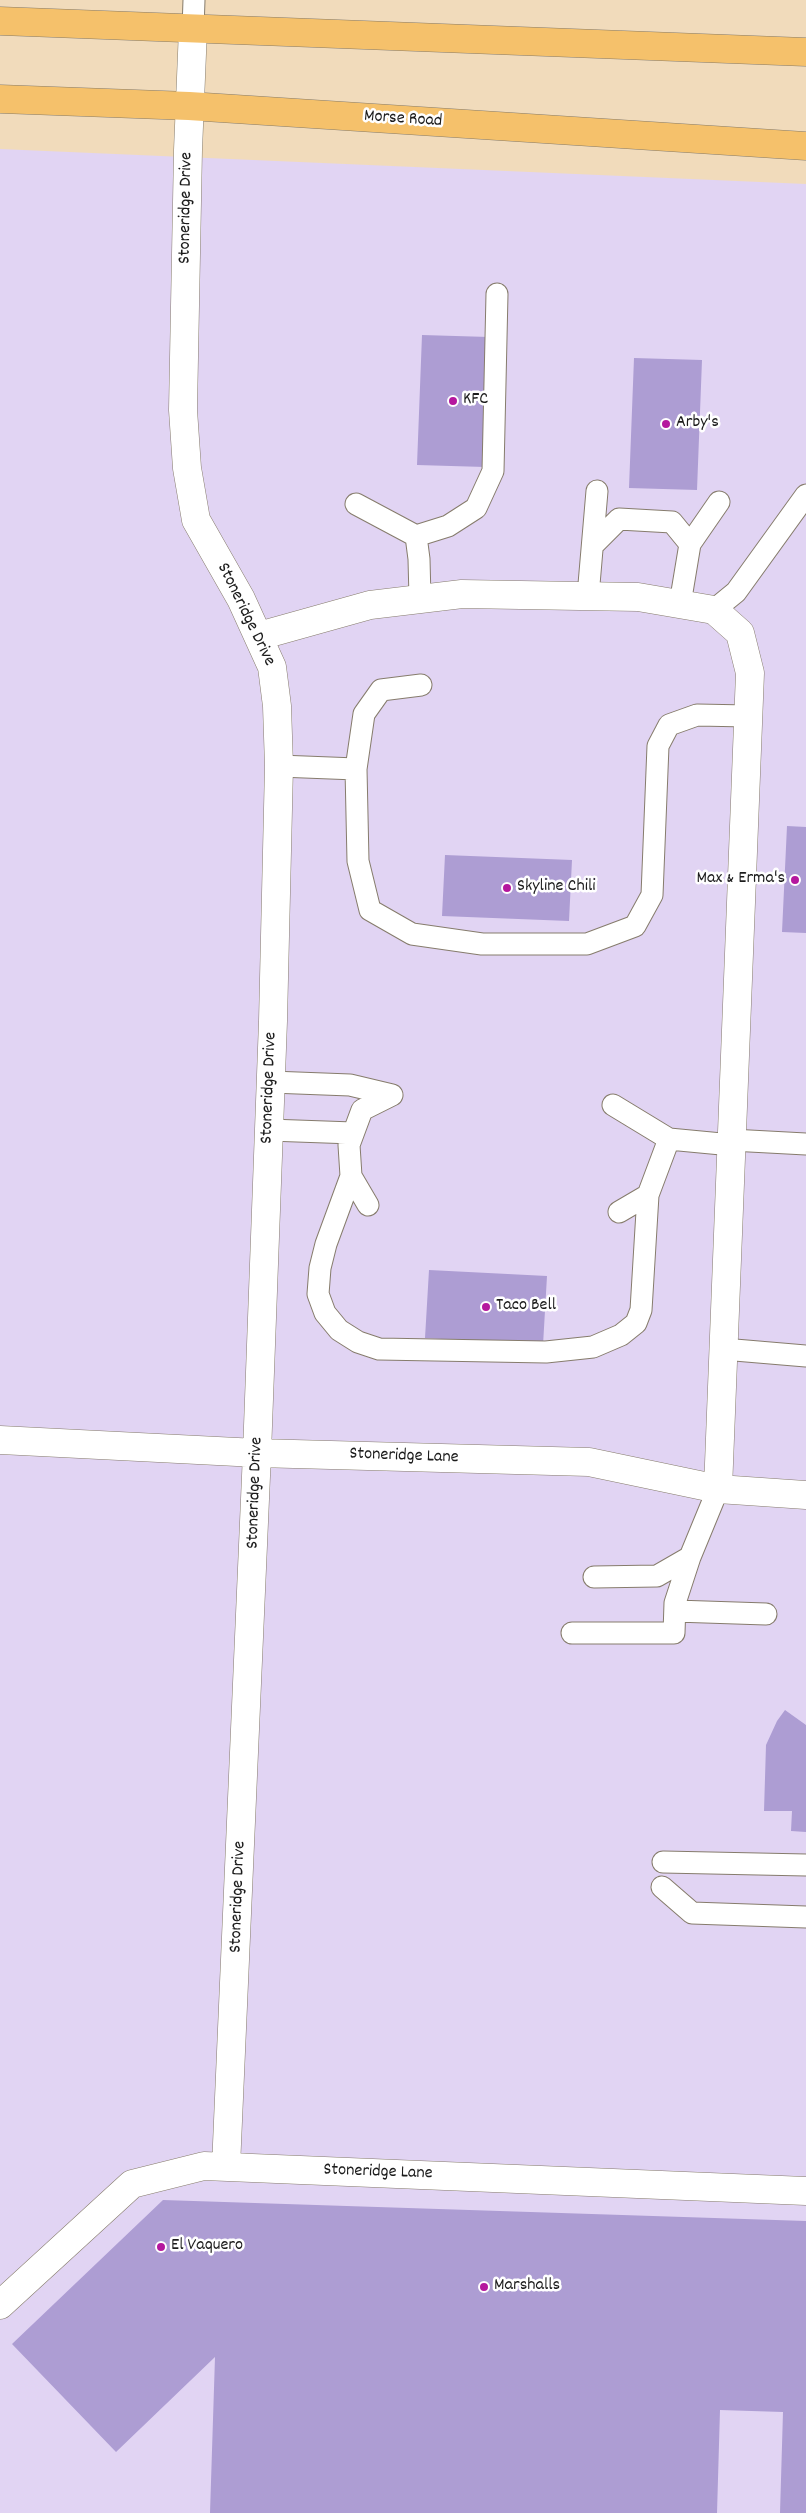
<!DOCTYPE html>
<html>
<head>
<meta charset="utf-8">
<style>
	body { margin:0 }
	canvas { display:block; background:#f1dbbb }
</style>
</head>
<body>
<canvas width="806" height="2513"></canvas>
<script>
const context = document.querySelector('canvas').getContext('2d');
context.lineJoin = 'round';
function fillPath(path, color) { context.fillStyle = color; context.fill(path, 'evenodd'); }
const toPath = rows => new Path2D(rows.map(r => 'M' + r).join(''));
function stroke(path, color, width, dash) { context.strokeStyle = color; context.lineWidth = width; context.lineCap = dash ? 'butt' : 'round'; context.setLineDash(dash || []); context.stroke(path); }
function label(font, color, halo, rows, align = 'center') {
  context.font = font + ' Dekko,sans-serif'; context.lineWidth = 5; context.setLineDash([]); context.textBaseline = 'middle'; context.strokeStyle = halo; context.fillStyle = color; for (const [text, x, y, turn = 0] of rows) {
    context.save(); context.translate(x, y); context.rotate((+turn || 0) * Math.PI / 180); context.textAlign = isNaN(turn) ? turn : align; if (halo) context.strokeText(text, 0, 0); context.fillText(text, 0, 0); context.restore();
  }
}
const built = toPath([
	[0,149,806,184,806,2513,0,2513]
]);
const building = toPath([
	[422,335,489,337,485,467,417,465],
	[634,358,702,360,697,490,629,488],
	[787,826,806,827,806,933,782,932],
	[445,855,572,860,569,921,442,916],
	[429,1270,547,1276,543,1345,425,1338],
	[785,1710,806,1725,806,1832,791,1831,792,1811,764,1811,766,1745,777,1721],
	[163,2200,806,2221,806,2513,780,2513,783,2412,720,2410,717,2513,210,2513,215,2357,116,2452,12,2344]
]);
const service = toPath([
	[193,29,194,0],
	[356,504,416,536,419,559,420,598],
	[416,536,448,526,476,508,493,471,497,294],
	[593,545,619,519,672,522,690,544],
	[588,596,597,491],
	[680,604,690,544,719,502],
	[714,610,736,592,806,495],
	[421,685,381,690,364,714,356,769,358,861,370,910,412,934,482,944,587,944,635,926,652,895,658,746,669,725,697,715,748,716],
	[279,766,356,769],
	[271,1082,350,1085,392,1095],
	[613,1105,669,1139,732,1145],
	[269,1130,353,1133],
	[731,1140,806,1144],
	[351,1176,326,1244,320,1268,318,1294,325,1313,339,1330,358,1342,379,1349,546,1352,593,1347,621,1335,636,1323,641,1310,648,1195,669,1139],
	[368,1205,351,1176,349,1145,362,1110,392,1095],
	[619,1212,648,1195],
	[723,1349,806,1356],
	[594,1577,657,1576,690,1557,718,1489],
	[675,1611,766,1614],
	[572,1633,674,1633,675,1603,690,1557],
	[663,1862,806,1865],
	[662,1887,692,1913,806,1917]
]);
const minor = toPath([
	[193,29,188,150,183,410,187,468,196,520,241,599,272,667,277,706,279,766,273,1021,257,1453,226,2167],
	[259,636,370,605,462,594,638,597,714,610,740,633,750,673,718,1489],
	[0,1440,257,1453,589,1462,718,1489,806,1495],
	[0,2305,132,2184,204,2166,806,2191]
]);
const primary = toPath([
	[0,21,806,52],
	[0,99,189,106,806,146]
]);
const markers = [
	[453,401,5,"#b5179e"],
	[666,424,5,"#b5179e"],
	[795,880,5,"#b5179e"],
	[507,888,5,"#b5179e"],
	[486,1307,5,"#b5179e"],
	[161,2247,5,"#b5179e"],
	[484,2287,5,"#b5179e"]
];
const streetNames = [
	["Morse Road",403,120,4],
	["Stoneridge Drive",187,208,-89],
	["Stoneridge Drive",245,615,64],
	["Stoneridge Drive",270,1088,-88],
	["Stoneridge Lane",404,1457,2],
	["Stoneridge Drive",256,1493,-88],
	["Stoneridge Drive",239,1897,-88],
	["Stoneridge Lane",378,2173,2]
];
const poiNames = [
	["KFC",463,401],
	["Arby's",676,424],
	["Max & Erma's",785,880,"right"],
	["Skyline Chili",517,888],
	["Taco Bell",496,1307],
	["El Vaquero",171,2247],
	["Marshalls",494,2287]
];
fillPath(built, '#e1d4f3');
fillPath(building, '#ad9dd3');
stroke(service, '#867c6c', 23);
stroke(minor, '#867c6c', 29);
stroke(primary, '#867c6c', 29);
stroke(service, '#fff', 21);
stroke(minor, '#fff', 28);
stroke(primary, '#f5c16b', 28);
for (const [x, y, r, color] of markers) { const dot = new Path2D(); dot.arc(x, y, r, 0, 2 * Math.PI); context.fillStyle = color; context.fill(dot); stroke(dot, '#fff', 2); }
label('18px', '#1c1c1c', '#fff', streetNames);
label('18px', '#1c1c1c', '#fff', poiNames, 'left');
</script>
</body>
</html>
